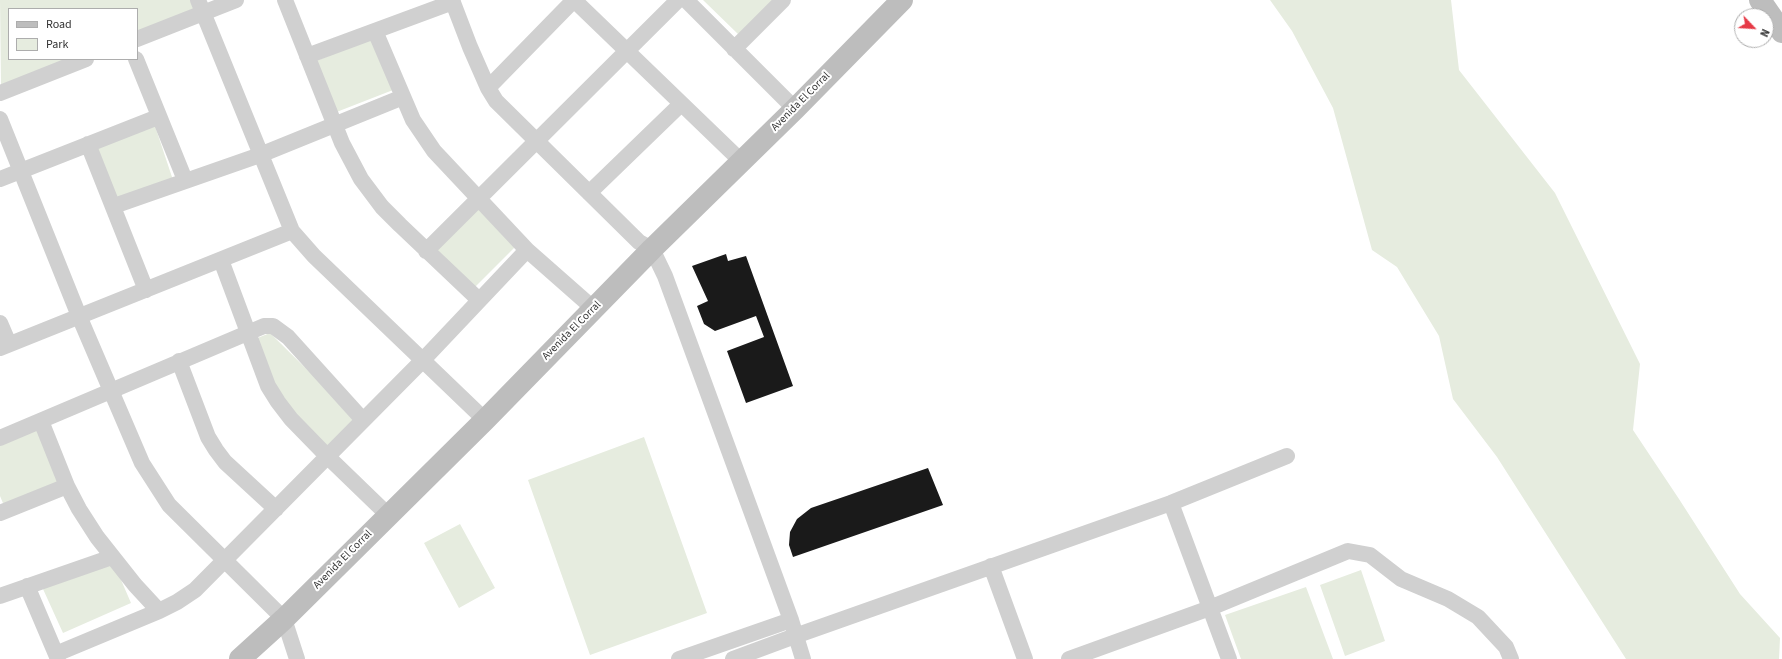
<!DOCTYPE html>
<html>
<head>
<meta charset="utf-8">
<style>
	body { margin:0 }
	#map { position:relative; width:1782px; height:659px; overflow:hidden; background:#fff; font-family:"Source Sans 3",sans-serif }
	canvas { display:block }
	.legend { position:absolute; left:8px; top:8px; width:130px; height:52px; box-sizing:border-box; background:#fff; border:1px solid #adadad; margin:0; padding:5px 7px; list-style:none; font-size:12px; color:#333 }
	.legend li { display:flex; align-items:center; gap:8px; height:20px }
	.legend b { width:20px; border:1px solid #adadad }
	.north { position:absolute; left:1734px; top:8px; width:40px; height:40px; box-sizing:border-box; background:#fff; border:1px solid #adadad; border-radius:50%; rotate:115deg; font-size:11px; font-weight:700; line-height:16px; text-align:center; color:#333 }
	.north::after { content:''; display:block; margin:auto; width:14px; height:18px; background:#e63946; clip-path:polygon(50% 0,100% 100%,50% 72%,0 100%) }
</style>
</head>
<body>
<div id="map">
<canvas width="1782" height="659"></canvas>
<ul class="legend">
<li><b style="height:5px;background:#bdbdbd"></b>Road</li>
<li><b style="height:11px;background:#e6ecdf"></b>Park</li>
</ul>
<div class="north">N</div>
</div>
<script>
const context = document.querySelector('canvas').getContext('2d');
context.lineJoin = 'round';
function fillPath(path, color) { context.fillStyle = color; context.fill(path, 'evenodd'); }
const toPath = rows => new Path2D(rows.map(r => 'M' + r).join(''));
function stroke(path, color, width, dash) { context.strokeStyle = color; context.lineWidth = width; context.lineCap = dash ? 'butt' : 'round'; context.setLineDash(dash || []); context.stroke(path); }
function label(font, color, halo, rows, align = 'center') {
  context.font = font + ' "Source Sans 3",sans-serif'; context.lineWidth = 4; context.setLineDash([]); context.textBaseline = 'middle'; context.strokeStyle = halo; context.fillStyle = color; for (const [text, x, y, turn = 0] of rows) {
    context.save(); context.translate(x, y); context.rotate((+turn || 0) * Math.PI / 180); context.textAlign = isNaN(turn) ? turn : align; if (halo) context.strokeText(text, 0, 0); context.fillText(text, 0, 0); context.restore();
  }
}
const green = toPath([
	[0,0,190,0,194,9,137,32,137,9,9,9,9,59,69,59,1,86],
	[703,0,774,0,739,35],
	[1270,0,1451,0,1459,70,1555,193,1640,364,1633,430,1679,499,1740,594,1780,638,1779,659,1626,659,1497,457,1453,399,1439,336,1397,267,1372,250,1333,108,1292,31],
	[372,37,393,90,334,113,314,62],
	[154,123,174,183,117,207,93,147],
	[479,207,517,245,472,290,433,253],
	[270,333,357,419,327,449,282,401,255,339],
	[39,426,62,486,5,508,0,496,0,442],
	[644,437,707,613,590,655,528,480],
	[460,524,495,588,459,608,424,543],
	[112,559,131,603,63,633,43,589],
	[1361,570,1385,641,1345,656,1320,585],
	[1306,587,1333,659,1241,659,1225,615]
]);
const building = toPath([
	[726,254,728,261,746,256,793,386,746,403,727,351,764,337,756,316,715,331,704,324,697,306,708,301,692,266],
	[928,468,943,505,793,557,789,545,790,532,797,519,811,508]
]);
const street = toPath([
	[198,0,292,231,314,256,485,420],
	[285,0,342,143,361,179,382,207,400,225,479,300],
	[452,0,470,47,488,88,496,101,639,242,652,249,665,276,791,620,803,659],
	[574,0,741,161],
	[686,0,795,109],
	[375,31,413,120,434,151,527,250,594,309],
	[137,39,236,0],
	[734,49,783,0],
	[307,56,453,2],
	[136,59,185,180],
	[488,88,574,0],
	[0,93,86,59],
	[0,119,79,316,142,463,169,505,284,619,297,659],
	[88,144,146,290],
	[0,179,158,117],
	[589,193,681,104],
	[114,206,260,155,403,97],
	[426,251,678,0],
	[221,260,268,386,278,402,291,419,328,457,388,515],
	[0,323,9,344],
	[0,348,292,231],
	[179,361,208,437,216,450,225,462,276,509],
	[41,421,67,486,79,509,97,537,135,585,159,611],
	[0,438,264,326,273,326,288,337,363,420],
	[1171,503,1229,659],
	[0,513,67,486],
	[991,566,1025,659],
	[27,586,58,659],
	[0,596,112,557],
	[56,654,159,611,177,602,195,590,422,361,527,250],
	[679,659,791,620],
	[733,659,795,636,1171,503,1287,456],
	[1069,659,1210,608,1348,551,1370,555,1401,579,1448,599,1478,617,1506,647,1511,659]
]);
const secondary = toPath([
	[1760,0,1782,32],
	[240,659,284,619,485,420,652,249,795,109,902,0]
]);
const streetNames = [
	["Avenida El Corral",801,102,-45],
	["Avenida El Corral",572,331,-45],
	["Avenida El Corral",343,560,-45]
];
fillPath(green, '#e6ecdf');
fillPath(building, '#1a1a1a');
stroke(street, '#d0d0d0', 16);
stroke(secondary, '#bdbdbd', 22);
label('11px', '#333', '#fff', streetNames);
</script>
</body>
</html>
